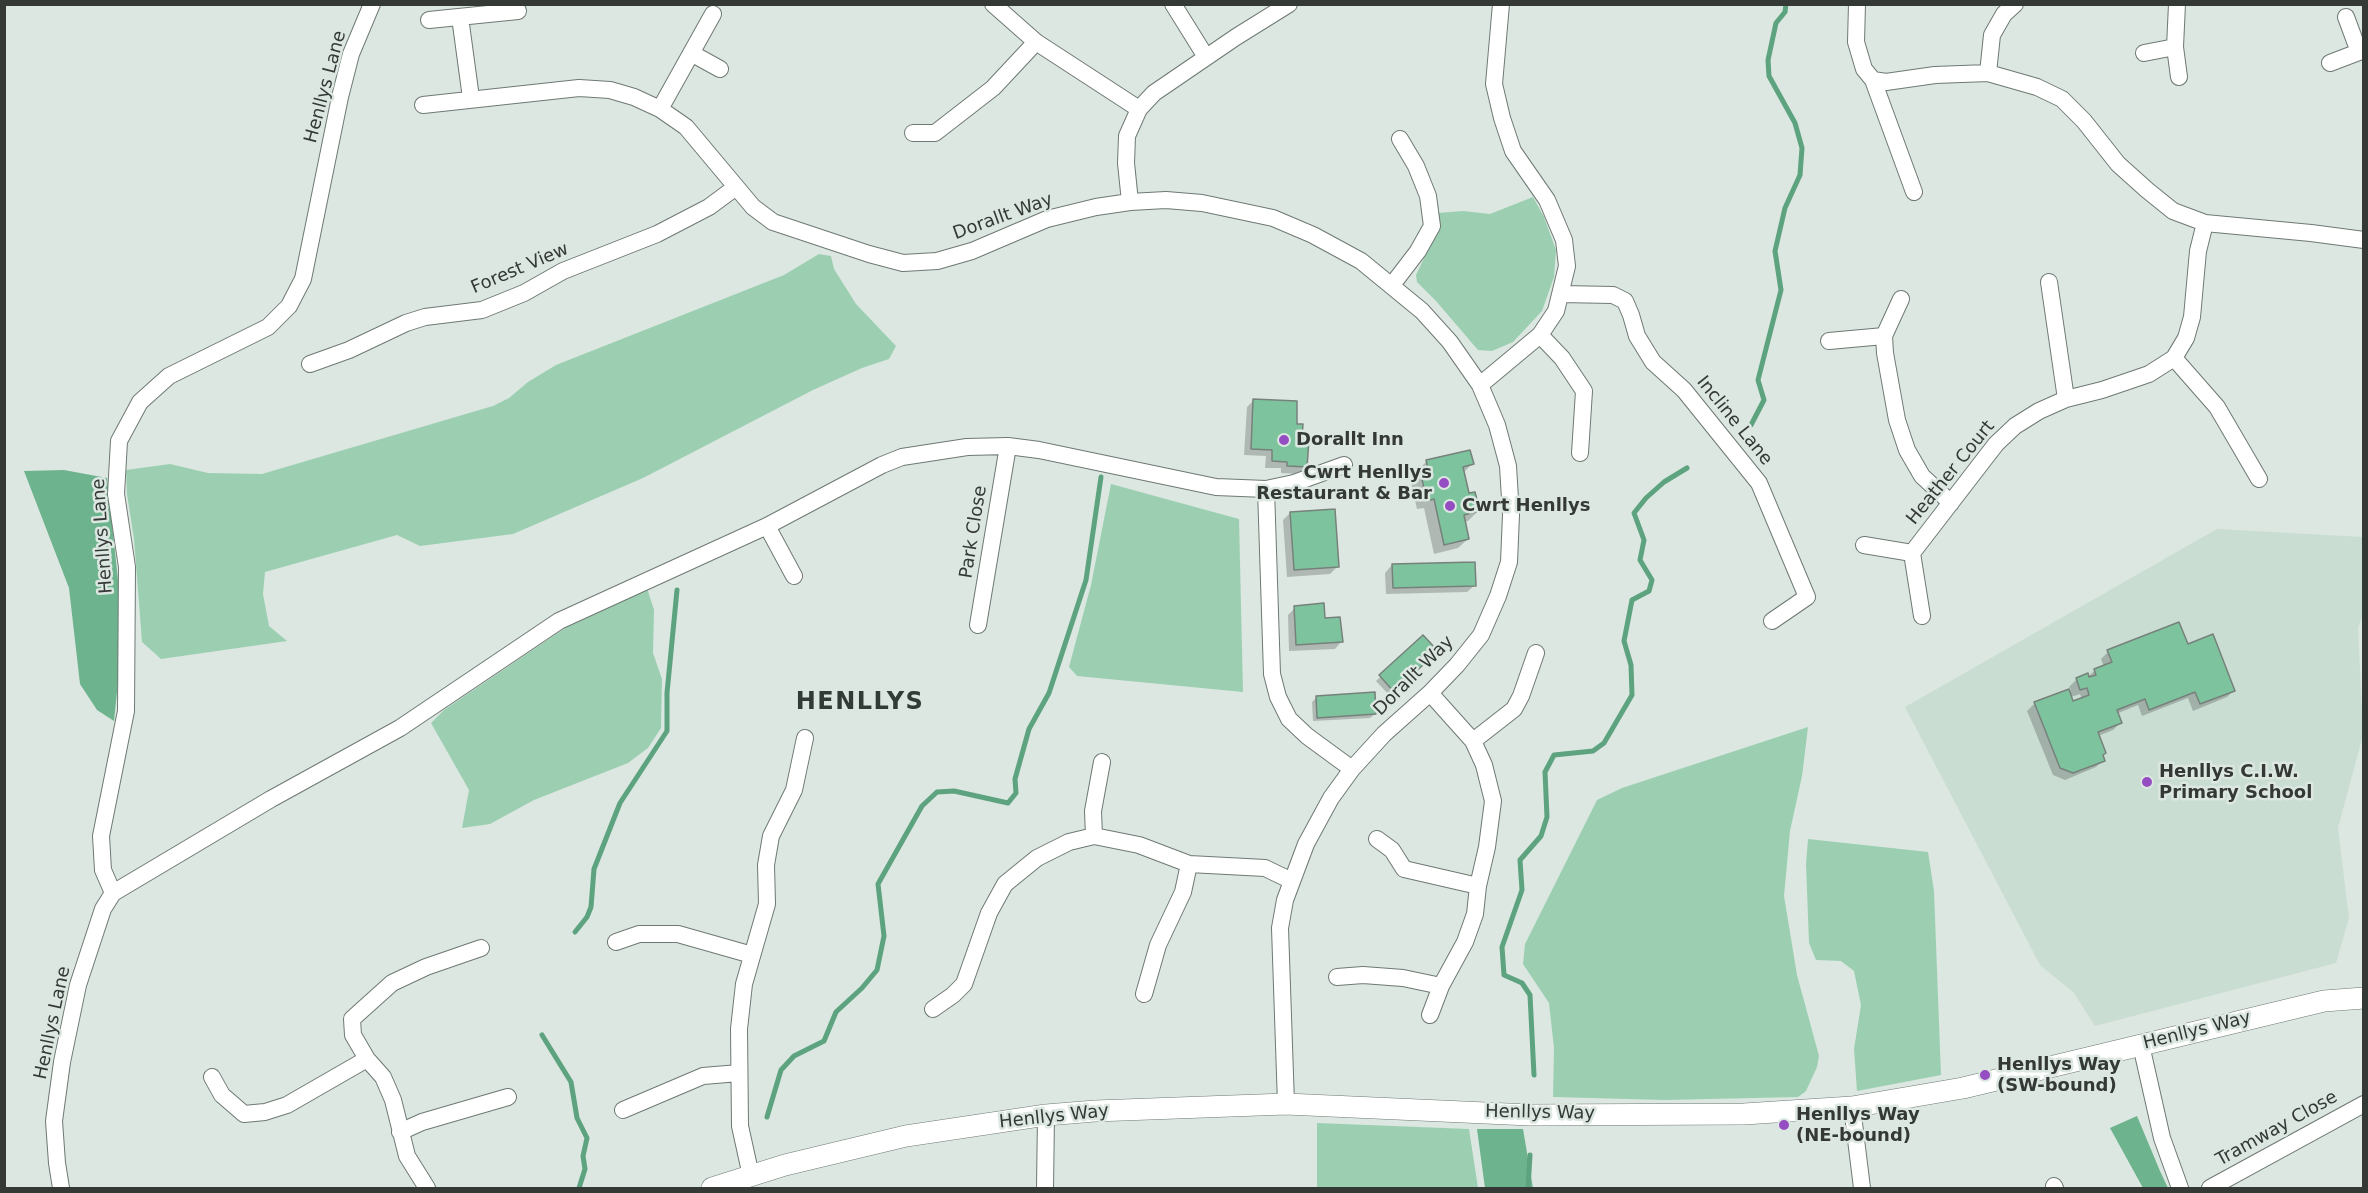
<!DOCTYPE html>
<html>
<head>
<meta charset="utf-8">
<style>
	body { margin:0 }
	#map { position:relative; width:2368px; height:1193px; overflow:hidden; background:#dbe7e0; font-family:"DejaVu Sans",sans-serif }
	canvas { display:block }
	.frame { position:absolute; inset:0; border:6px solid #343936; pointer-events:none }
</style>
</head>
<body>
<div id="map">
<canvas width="2368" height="1193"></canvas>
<div class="frame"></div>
</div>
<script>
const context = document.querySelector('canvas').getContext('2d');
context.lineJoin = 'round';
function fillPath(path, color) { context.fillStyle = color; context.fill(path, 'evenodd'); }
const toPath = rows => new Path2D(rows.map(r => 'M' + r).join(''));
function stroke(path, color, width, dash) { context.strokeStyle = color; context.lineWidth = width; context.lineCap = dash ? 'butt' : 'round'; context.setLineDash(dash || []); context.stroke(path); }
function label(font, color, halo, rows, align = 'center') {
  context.font = font + ' "DejaVu Sans",sans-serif'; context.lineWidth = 5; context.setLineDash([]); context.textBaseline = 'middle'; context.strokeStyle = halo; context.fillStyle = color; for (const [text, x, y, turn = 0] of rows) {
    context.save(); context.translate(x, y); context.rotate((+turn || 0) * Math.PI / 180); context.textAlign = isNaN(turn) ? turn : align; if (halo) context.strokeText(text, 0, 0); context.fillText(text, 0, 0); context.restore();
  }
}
const built = toPath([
	[2217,529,2363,537,2363,614,2358,628,2363,735,2338,828,2349,918,2336,963,2095,1026,2074,993,2040,965,1905,707]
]);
const green = toPath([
	[1533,197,1544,217,1556,250,1554,277,1542,311,1513,342,1492,351,1478,350,1436,301,1417,282,1416,275,1437,231,1438,213,1463,211,1490,214],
	[819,254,831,256,834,269,856,304,896,346,889,359,862,368,813,390,643,478,513,534,420,546,397,535,265,572,263,594,269,626,287,641,161,659,142,642,134,539,127,494,126,470,170,464,208,473,262,474,493,406,509,398,528,382,556,365,784,275],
	[1111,484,1239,519,1243,692,1077,676,1069,667,1091,585],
	[647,588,654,610,653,653,662,679,661,728,648,748,628,763,534,800,490,824,462,828,469,790,431,723,444,710,568,626],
	[1808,727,1802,776,1790,831,1784,896,1797,975,1819,1056,1817,1067,1806,1091,1798,1097,1665,1100,1553,1097,1554,1048,1549,1003,1523,964,1525,944,1597,800,1622,788],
	[1808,839,1928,852,1934,891,1941,1075,1857,1091,1854,1049,1861,1005,1854,971,1841,961,1816,960,1809,943,1806,864],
	[1317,1123,1469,1129,1478,1188,1317,1188]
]);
const forest = toPath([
	[64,470,107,478,118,580,120,663,114,721,97,710,80,684,69,588,24,471],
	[2137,1116,2160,1171,2168,1188,2143,1188,2110,1128],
	[1477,1129,1523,1129,1533,1188,1485,1188]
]);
const shadow = toPath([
	[1254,400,1295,425,1306,466,1299,474,1281,473,1281,468,1265,468,1266,456,1244,455,1247,407],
	[1427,461,1472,464,1463,473,1468,495,1478,511,1468,521,1464,522,1468,539,1458,548,1434,554,1424,508,1417,509,1411,482,1418,475,1417,471],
	[1290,513,1337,567,1330,574,1287,577,1283,520],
	[1392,565,1475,585,1467,592,1386,594,1385,573],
	[1295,608,1323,620,1342,641,1335,649,1289,651,1288,615],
	[1423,637,1436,651,1389,695,1376,681],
	[2187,646,2234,690,2227,697,2193,711,2188,698,2142,716,2138,705,2116,714,2120,723,2113,730,2098,736,2103,760,2096,767,2065,780,2053,775,2027,711,2034,704,2071,690,2069,687,2077,679,2088,677,2095,670,2104,667,2101,659,2108,652],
	[2080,694,2082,699,2073,703,2071,697],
	[1317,697,1375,714,1370,718,1313,721,1312,702]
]);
const stream = toPath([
	[1751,425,1764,400,1758,380,1781,290,1775,251,1785,208,1800,175,1802,148,1795,123,1769,76,1768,60,1776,23,1785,12,1786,4],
	[575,932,587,917,591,907,594,869,620,803,667,731,667,693,677,590],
	[542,1035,571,1082,577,1118,587,1138,583,1156,585,1169,579,1188],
	[1534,1075,1530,995,1522,983,1504,975,1502,947,1522,890,1520,860,1541,836,1547,817,1545,772,1554,755,1593,751,1604,743,1632,695,1631,665,1624,641,1632,600,1649,591,1652,580,1640,560,1644,540,1634,513,1646,498,1664,482,1687,468],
	[767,1117,781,1070,794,1056,824,1041,836,1012,862,988,877,970,884,936,878,884,922,806,937,792,954,791,1008,803,1016,793,1015,779,1029,729,1049,693,1086,580,1101,477],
	[1528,1188,1530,1155]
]);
const building = toPath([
	[1253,399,1297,401,1297,424,1303,424,1302,439,1309,440,1307,467,1287,466,1287,462,1272,461,1272,450,1251,449,1253,399],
	[1470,450,1474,464,1463,467,1469,493,1475,492,1480,511,1464,515,1469,539,1444,545,1434,499,1427,501,1420,471,1428,469,1426,460,1470,450],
	[1335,509,1339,567,1294,570,1290,512,1335,509],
	[1475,562,1476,586,1393,588,1392,564,1475,562],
	[1324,603,1325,618,1340,617,1343,642,1296,645,1294,606,1324,603],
	[2179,622,2188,644,2213,634,2235,691,2200,704,2195,692,2149,710,2145,699,2117,710,2122,723,2098,732,2106,753,2103,755,2105,761,2073,773,2060,768,2034,702,2069,689,2073,701,2089,695,2087,688,2080,690,2076,678,2088,673,2089,677,2096,675,2094,669,2112,662,2107,650,2179,622],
	[1423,635,1438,651,1394,692,1379,675,1423,635],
	[1375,692,1376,714,1317,718,1316,696,1375,692]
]);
const minor = toPath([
	[993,4,1036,42,1139,109],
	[1173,4,1206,57],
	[1857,4,1856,42,1864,69,1873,80,1914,192],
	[2177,4,2175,47,2179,77],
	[460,17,471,98],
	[2346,17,2359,52],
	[429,20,518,11],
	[691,53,720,69],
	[2144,53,2175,47],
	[2330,63,2364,50],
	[1988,73,1992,35,2004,14,2015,4],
	[1873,80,1886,82,1935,75,1988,73,2037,87,2062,99,2084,121,2118,164,2147,190,2173,211,2205,223],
	[423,105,579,88,610,90,634,97,660,109,686,127,753,207,773,222,869,254,903,263,937,261,972,251,1047,219,1096,207,1130,202,1166,200,1202,203,1273,218,1313,235,1361,261,1422,311,1450,342,1480,385,1497,425,1508,466,1511,515,1509,562,1498,596,1481,635,1457,665,1430,693,1384,734,1352,769],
	[660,109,713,14],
	[913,133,935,133,993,88,1036,42],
	[1130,202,1126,163,1127,136,1139,109,1154,93,1236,37,1289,4],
	[2049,282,2066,399],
	[1392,285,1418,251,1432,226,1428,196,1416,166,1400,139],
	[1561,294,1613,295,1625,301,1631,315,1637,336,1653,362,1684,390,1759,483,1807,597,1772,621],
	[1901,299,1884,336,1885,353,1897,420,1907,450,1922,476,1951,503],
	[1540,335,1562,358,1584,391,1580,453],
	[1829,341,1884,336],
	[2174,358,2217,407,2259,479],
	[310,364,349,350,406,323,425,317,482,310,524,293,563,271,657,234,709,207,736,187],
	[1480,385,1540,335,1556,311,1567,266,1564,240,1547,200,1513,151,1502,118,1494,84,1501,4],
	[1266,489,1272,674,1278,697,1289,719,1307,736,1352,769,1331,798,1306,844,1285,900,1280,928,1286,1104],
	[767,526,794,576],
	[1864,545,1912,553,1996,444,2015,426,2039,411,2066,399,2102,390,2149,374,2174,358,2186,338,2192,317,2198,251,2205,223,2311,233,2364,240],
	[1912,553,1922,616],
	[978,625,1008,446],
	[1430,693,1473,741,1484,765,1493,801,1487,847,1478,886,1475,914,1465,942,1441,986,1430,1015],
	[1473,741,1514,709,1521,696,1536,653],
	[1094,836,1093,811,1102,762],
	[1377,839,1392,850,1404,869,1478,886],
	[113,893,271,799,400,728,559,621,767,526,882,465,902,457,967,447,1008,446,1039,450,1216,487,1266,489,1294,483,1344,465],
	[616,942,639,934,678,934,752,955],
	[1337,977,1363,975,1403,978,1441,986],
	[1144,994,1158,945,1183,892,1189,864],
	[933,1009,953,995,964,984,989,913,1005,884,1037,858,1069,842,1094,836,1139,845,1189,864,1265,868,1292,881],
	[2141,1045,2162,1138,2180,1188],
	[212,1077,222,1095,244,1114,265,1112,287,1105,367,1059],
	[1852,1107,1862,1188],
	[623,1110,703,1076,739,1073],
	[400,1132,422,1122,508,1097],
	[751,1176,740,1126,739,1029,744,984,767,904,766,865,771,836,794,790,805,738],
	[2054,1186,2055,1188],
	[61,1188,57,1163,54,1121,62,1062,78,985,103,909,113,893,103,870,101,836,126,711,127,567,116,494,119,441,140,402,169,376,268,327,289,306,303,279,340,97,351,54,372,4],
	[427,1188,407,1156,393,1100,383,1077,367,1059,353,1035,352,1019,392,983,426,967,481,948],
	[1045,1188,1046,1115],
	[2210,1188,2364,1104]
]);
const tertiary = toPath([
	[712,1188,785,1165,906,1136,1046,1115,1095,1111,1286,1104,1530,1115,1744,1114,1852,1107,1963,1088,2324,1001,2364,998]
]);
const markers = [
	[1284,440,6,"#954ec2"],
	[1444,483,6,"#954ec2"],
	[1450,506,6,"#954ec2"],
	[2147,782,6,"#954ec2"],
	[1985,1075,6,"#954ec2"],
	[1784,1125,6,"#954ec2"]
];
const streetNames = [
	["Henllys Lane",326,87,-75],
	["Dorallt Way",1003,217,-20],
	["Forest View",520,269,-23],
	["Incline Lane",1734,421,51],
	["Heather Court",1951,473,-51],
	["Park Close",974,532,-81],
	["Henllys Lane",103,536,-94],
	["Dorallt Way",1414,676,-45],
	["Henllys Lane",53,1023,-78],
	["Henllys Way",2197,1031,-14],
	["Henllys Way",1540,1113,1],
	["Henllys Way",1054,1117,-6],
	["Tramway Close",2277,1129,-29]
];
const poiNames = [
	["Dorallt Inn",1296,440],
	["Cwrt Henllys",1432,473,"right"],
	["Restaurant & Bar",1432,494,"right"],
	["Cwrt Henllys",1462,506],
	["Henllys C.I.W.",2159,772],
	["Primary School",2159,793],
	["Henllys Way",1997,1065],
	["(SW-bound)",1997,1086],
	["Henllys Way",1796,1115],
	["(NE-bound)",1796,1136]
];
const districtNames = [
	["HENLLYS",860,703]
];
fillPath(built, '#caddd2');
fillPath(green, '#9ccfb2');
fillPath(forest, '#6db38e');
fillPath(shadow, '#0003');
stroke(stream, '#5da37f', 5);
fillPath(building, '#7dc49e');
stroke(building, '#77817b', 1.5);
stroke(minor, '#6f7973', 18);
stroke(tertiary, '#6f7973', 22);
stroke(minor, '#fff', 16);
stroke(tertiary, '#fff', 21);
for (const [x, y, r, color] of markers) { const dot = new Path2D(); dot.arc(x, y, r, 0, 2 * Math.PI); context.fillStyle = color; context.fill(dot); stroke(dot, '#dbe7e0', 2); }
label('18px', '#343936', '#dbe7e0', streetNames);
label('bold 18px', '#343936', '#dbe7e0', poiNames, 'left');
context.letterSpacing = '1.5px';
label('bold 24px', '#323b36', '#dbe7e0', districtNames);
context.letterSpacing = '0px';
</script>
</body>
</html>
